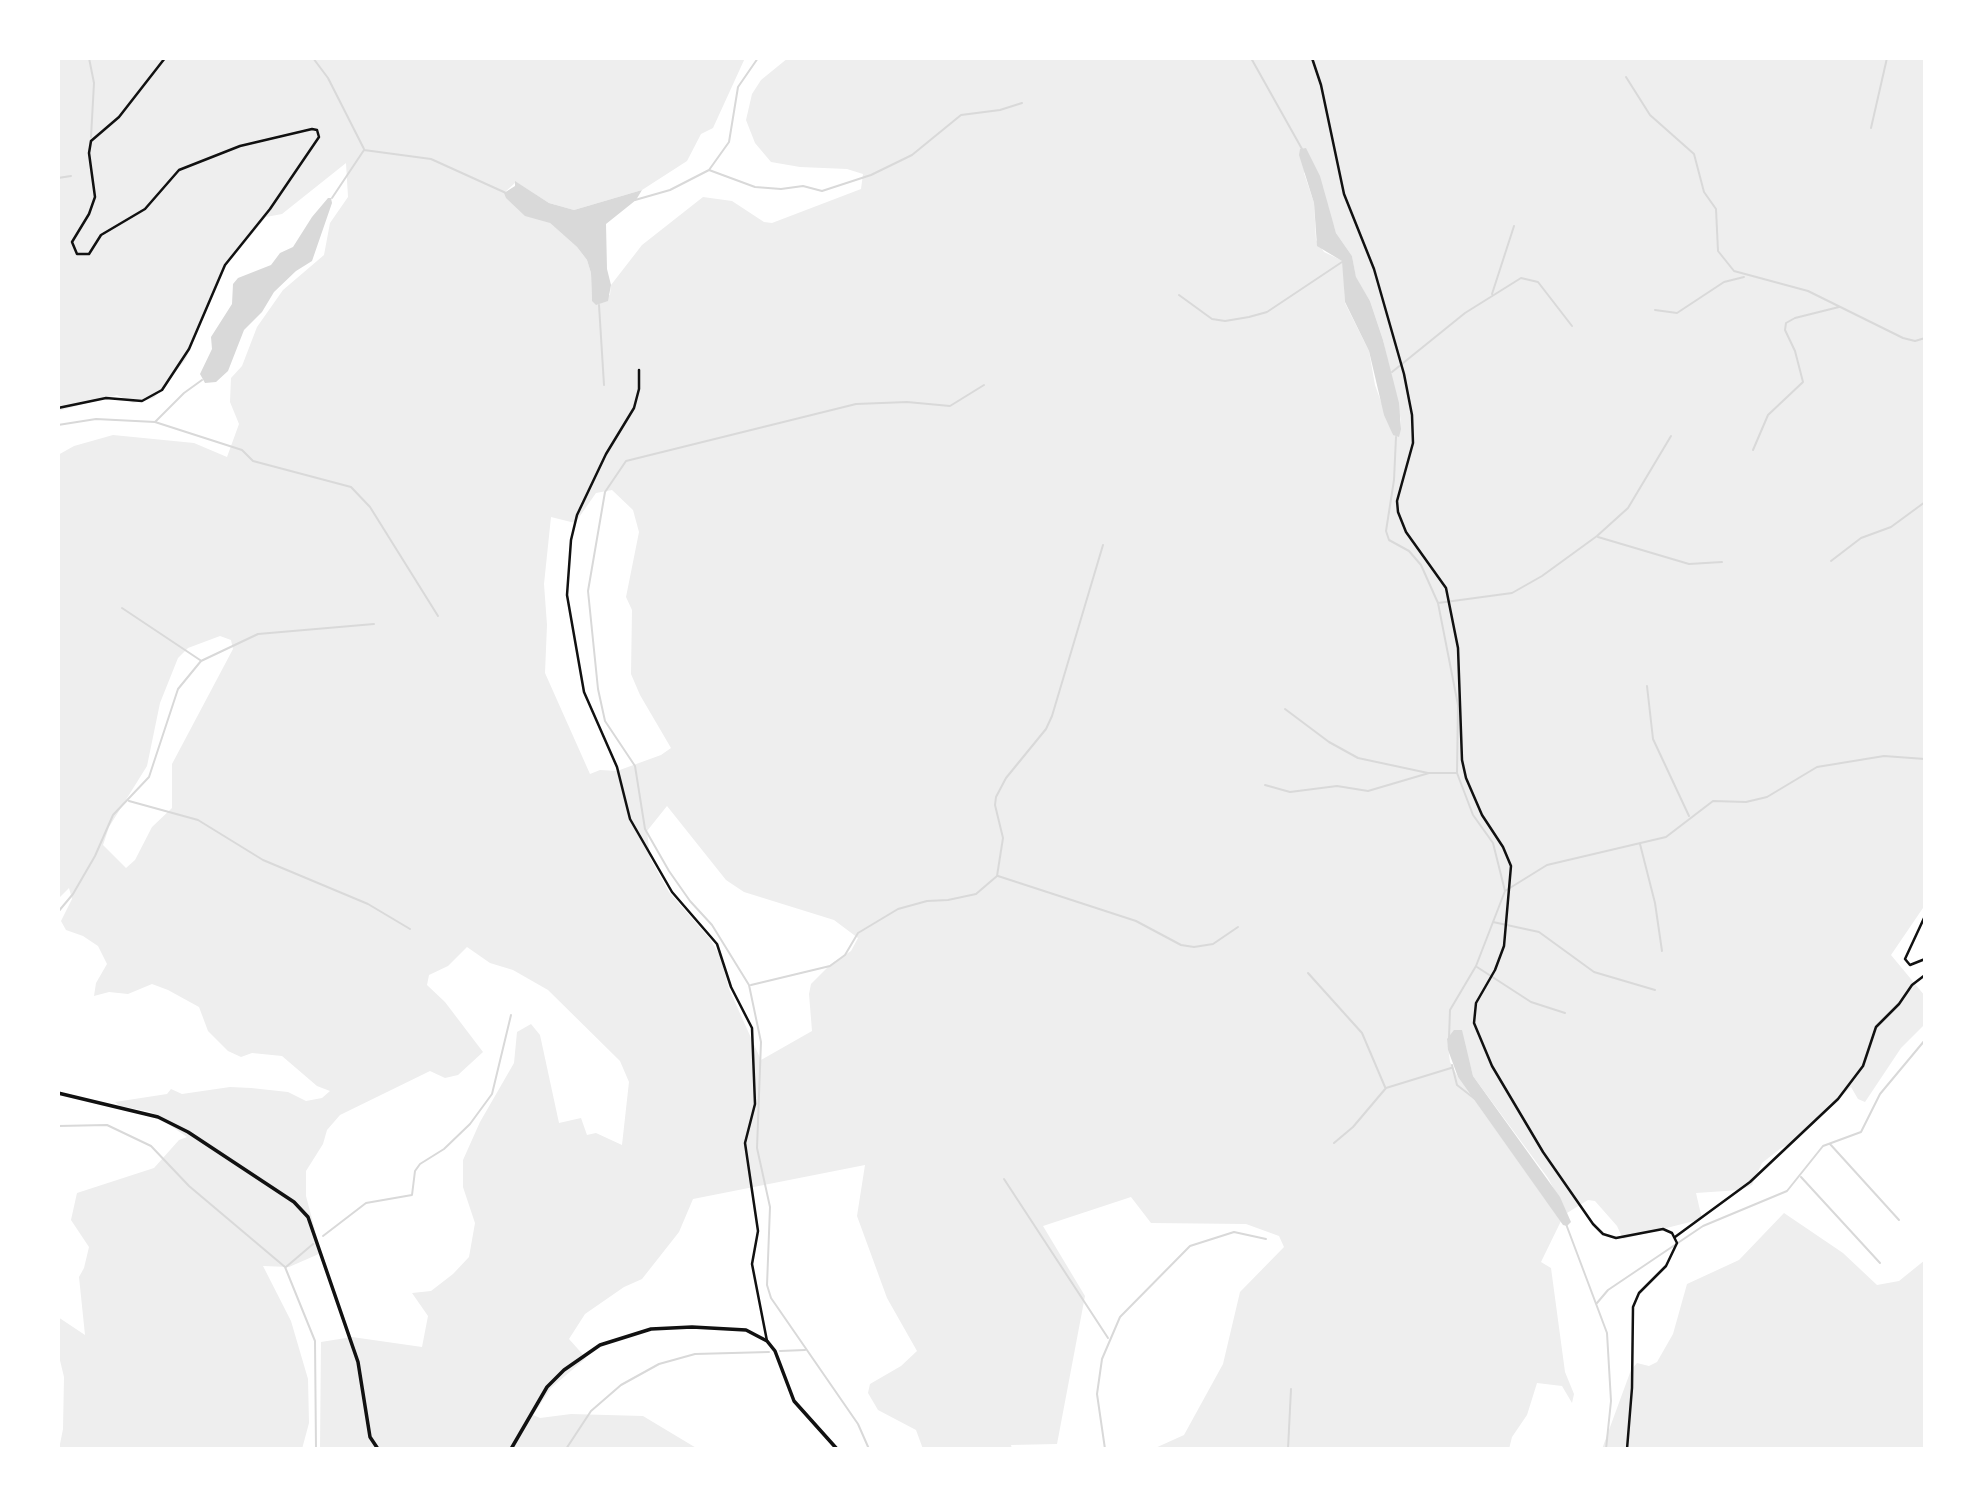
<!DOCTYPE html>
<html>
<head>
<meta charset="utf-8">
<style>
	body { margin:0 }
	#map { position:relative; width:1983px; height:1507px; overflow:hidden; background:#fff; font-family:Georgia,serif }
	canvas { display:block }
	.frame { position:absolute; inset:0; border:60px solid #fff; pointer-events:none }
</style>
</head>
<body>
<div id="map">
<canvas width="1983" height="1507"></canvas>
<div class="frame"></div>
</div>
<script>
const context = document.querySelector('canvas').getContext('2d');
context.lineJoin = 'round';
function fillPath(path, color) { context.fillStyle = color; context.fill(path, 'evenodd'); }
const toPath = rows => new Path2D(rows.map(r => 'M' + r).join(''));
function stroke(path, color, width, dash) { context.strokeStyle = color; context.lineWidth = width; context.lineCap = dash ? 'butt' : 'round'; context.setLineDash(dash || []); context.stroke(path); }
const green = toPath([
	[58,58,745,58,713,128,701,134,687,161,642,190,574,210,549,203,516,182,504,193,550,223,577,247,587,260,591,273,592,301,610,295,611,285,642,245,703,197,732,201,764,222,772,223,861,189,863,174,847,169,800,167,771,162,755,143,746,120,752,94,761,80,788,58,1925,58,1925,905,1891,955,1925,996,1925,1024,1901,1048,1865,1102,1858,1099,1851,1087,1794,1142,1781,1148,1762,1163,1752,1185,1740,1190,1696,1193,1702,1219,1623,1239,1617,1226,1595,1201,1588,1200,1567,1213,1548,1178,1473,1076,1469,1061,1447,1039,1450,1062,1458,1077,1561,1221,1541,1262,1551,1268,1565,1372,1574,1394,1572,1403,1562,1386,1537,1383,1527,1415,1512,1437,1509,1449,1153,1449,1184,1435,1223,1364,1240,1292,1284,1247,1279,1236,1246,1224,1151,1223,1131,1197,1043,1226,1085,1296,1057,1444,1011,1445,1012,1449,923,1449,916,1430,878,1410,868,1393,870,1384,901,1366,917,1351,887,1298,857,1216,865,1165,693,1199,679,1232,642,1279,624,1287,585,1314,569,1339,586,1358,551,1388,533,1415,540,1418,571,1414,643,1416,698,1449,320,1449,321,1342,352,1337,422,1347,428,1316,412,1293,431,1291,453,1274,469,1257,475,1223,463,1187,463,1160,480,1122,514,1063,517,1032,531,1024,540,1035,559,1123,581,1118,587,1135,596,1133,622,1145,629,1082,620,1061,548,990,513,970,490,963,467,947,448,966,429,975,427,985,445,1002,483,1052,458,1075,445,1078,430,1071,340,1115,327,1130,323,1144,306,1171,306,1196,321,1253,289,1267,263,1266,291,1321,308,1379,309,1423,302,1449,59,1449,63,1429,64,1377,58,1352,58,1317,85,1335,79,1277,84,1268,89,1247,71,1220,77,1193,154,1168,179,1140,187,1137,151,1112,120,1106,115,1102,167,1094,171,1089,182,1094,230,1087,251,1088,288,1092,306,1101,322,1098,330,1091,317,1086,282,1056,252,1053,241,1057,228,1051,208,1031,199,1007,168,990,152,984,128,994,109,992,94,996,96,983,107,964,98,946,83,936,66,930,61,921,72,899,69,888,58,899,58,455,74,446,113,435,194,443,227,457,239,424,230,402,231,378,242,366,257,327,283,290,324,255,330,223,348,197,346,163,282,214,266,217,221,272,186,359,154,398,133,403,117,395,58,411],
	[1314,165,1336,233,1352,256,1356,278,1370,301,1383,340,1401,420,1401,428,1393,435,1375,385,1369,351,1345,303,1343,261,1324,252,1316,240,1314,203,1304,173],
	[612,490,633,510,639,532,626,597,632,610,631,674,640,695,671,748,661,755,617,771,600,770,590,774,545,673,547,625,544,584,551,517,575,523,596,493],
	[220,636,231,640,233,649,172,764,172,808,152,827,135,860,126,868,103,845,109,827,147,766,160,703,178,658,188,648],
	[667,806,726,880,744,892,834,920,858,938,851,951,831,964,811,984,809,994,812,1031,761,1060,729,989,720,956,710,939,669,892,650,858,647,831],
	[1784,1213,1843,1253,1877,1285,1899,1281,1925,1260,1925,1449,1602,1449,1631,1370,1637,1363,1649,1366,1657,1362,1673,1334,1687,1284,1739,1260]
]);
const water = toPath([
	[1306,148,1320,176,1336,233,1352,256,1356,277,1370,301,1383,340,1399,403,1401,429,1399,437,1393,435,1384,415,1369,351,1345,302,1342,261,1317,246,1314,203,1299,155,1300,149],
	[515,181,549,203,574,210,642,190,636,200,606,224,607,269,611,285,608,301,596,305,592,301,591,273,587,260,577,247,550,223,525,216,506,198,504,193,515,186],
	[328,198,331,198,332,203,312,261,296,271,274,292,262,312,244,330,228,371,216,382,205,383,200,374,212,349,211,337,232,304,233,284,238,278,271,265,280,253,293,247,312,217],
	[1454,1030,1462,1030,1473,1076,1560,1197,1571,1222,1567,1226,1563,1225,1458,1077,1448,1050,1447,1039]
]);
const stream = toPath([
	[89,58,94,83,91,137],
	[313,58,328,78,364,149],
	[1251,58,1302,149],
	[1626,77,1650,115,1694,154,1704,192,1716,209,1718,251,1734,271,1808,291,1903,338,1915,341,1925,338],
	[1871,128,1887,58],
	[364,150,431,159,506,193],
	[709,170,755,187,781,189,803,186,822,191,871,175,912,155,961,115,1000,110,1022,103],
	[58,178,71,176],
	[332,198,364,150],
	[635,200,670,190,709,170,729,142,738,87,758,58],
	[1492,294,1514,226],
	[1179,295,1212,319,1225,321,1249,317,1267,312,1342,262],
	[599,305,604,385],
	[1655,310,1677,313,1724,282,1744,277],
	[1392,372,1465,313,1521,278,1538,282,1572,326],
	[155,422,184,393,202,380],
	[58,425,96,419,155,422,242,450,253,461,351,487,370,507,438,616],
	[1396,437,1394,480,1386,531,1389,540,1409,551,1421,565,1438,603,1458,705,1457,773,1473,815,1493,843,1505,891,1476,966,1450,1010,1449,1038],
	[1753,450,1768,415,1803,382,1795,351,1785,330,1786,323,1795,318,1839,307],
	[1598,537,1689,564,1722,562],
	[1831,561,1861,538,1891,527,1925,502],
	[1438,603,1512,593,1542,576,1597,536,1628,508,1671,436],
	[122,608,200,660],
	[1647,686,1653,739,1689,816],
	[1285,709,1329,742,1358,758,1428,773],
	[1265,785,1290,792,1337,786,1368,791,1429,773,1456,773],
	[129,801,198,820,263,860,368,904,410,929],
	[1640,844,1655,903,1662,951],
	[998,876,1136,921,1181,945,1194,947,1213,944,1238,927],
	[1505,891,1547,865,1666,837,1713,801,1746,802,1767,797,1817,767,1884,756,1925,759],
	[58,912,73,894,95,856,113,815,149,777,178,689,201,661,258,634,374,624],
	[1493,922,1539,932,1594,972,1655,990],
	[1477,967,1531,1002,1565,1013],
	[1308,973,1362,1033,1385,1087],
	[751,985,830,966,845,955,858,933,898,909,927,901,948,900,976,894,997,876,1003,838,995,805,996,797,1006,778,1046,729,1052,716,1103,545],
	[1452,1065,1457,1085,1475,1099],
	[58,1126,107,1125,151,1146,189,1186,285,1267,315,1341,316,1449],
	[1334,1143,1353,1127,1386,1088,1451,1068],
	[1830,1144,1899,1220],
	[1801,1177,1880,1263],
	[1004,1179,1108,1338],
	[1566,1224,1607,1333,1611,1401,1606,1449],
	[323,1236,366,1203,412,1195,415,1171,420,1164,444,1149,470,1124,492,1094,511,1015],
	[286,1267,313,1244],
	[1597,1303,1608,1290,1703,1226,1787,1191,1823,1146,1861,1132,1880,1094,1925,1040],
	[780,1351,805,1350],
	[1804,1448,1805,1449],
	[566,1449,591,1411,621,1385,659,1364,695,1354,769,1352],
	[869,1449,858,1424,771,1298,767,1285,770,1207,757,1148,761,1042,749,985,712,925,690,901,669,871,645,829,635,766,605,721,598,689,588,591,605,492,626,461,856,404,907,402,950,406,984,385],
	[1105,1449,1097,1394,1102,1359,1120,1317,1190,1246,1234,1232,1266,1239],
	[1288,1449,1291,1389]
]);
const minor = toPath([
	[1312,58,1321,85,1344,194,1374,269,1404,374,1412,415,1413,443,1397,501,1398,512,1406,532,1446,588,1458,648,1462,760,1466,778,1482,815,1503,847,1511,866,1504,946,1495,970,1476,1003,1474,1023,1492,1066,1543,1152,1593,1224,1603,1234,1616,1238,1663,1229,1672,1233,1677,1243,1666,1266,1639,1293,1633,1307,1632,1388,1627,1449],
	[639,370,639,389,634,408,606,454,577,515,571,540,567,595,584,692,617,767,630,819,672,892,717,944,731,987,752,1028,755,1104,745,1143,758,1231,752,1264,767,1341],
	[58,408,106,398,142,401,162,390,189,349,225,265,270,209,319,137,317,130,312,129,240,146,179,170,145,209,101,235,89,254,77,254,72,242,89,214,95,197,89,153,91,141,119,117,165,58],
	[1925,916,1905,959,1910,965,1925,959],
	[1675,1237,1750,1182,1838,1099,1863,1066,1876,1027,1899,1004,1912,985,1925,975]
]);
const tertiary = toPath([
	[58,1093,158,1117,188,1132,294,1202,308,1217,358,1362,370,1437,378,1449],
	[511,1449,547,1387,564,1370,600,1345,651,1329,692,1327,746,1330,767,1341,775,1351,794,1401,837,1449]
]);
fillPath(green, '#eee');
fillPath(water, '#d9d9d9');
stroke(stream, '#d9d9d9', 2);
stroke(minor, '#111', 2.5);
stroke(tertiary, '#111', 3.5);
</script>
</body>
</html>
